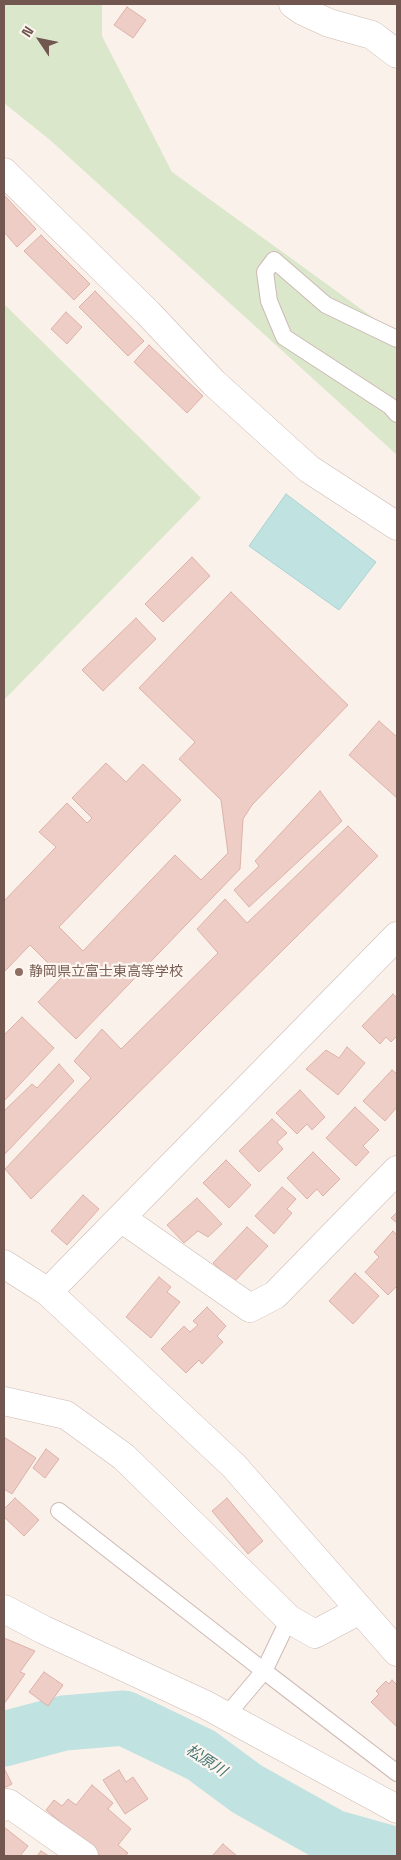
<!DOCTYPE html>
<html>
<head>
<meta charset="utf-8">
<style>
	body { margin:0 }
	#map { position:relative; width:401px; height:1860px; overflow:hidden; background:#faf1ea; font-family:"Space Grotesk",sans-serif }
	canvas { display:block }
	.frame { position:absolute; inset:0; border:5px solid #725650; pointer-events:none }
	.north { position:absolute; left:15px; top:15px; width:50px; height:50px; -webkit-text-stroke:4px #fdf6f0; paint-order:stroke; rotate:304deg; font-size:14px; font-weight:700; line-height:20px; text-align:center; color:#725650 }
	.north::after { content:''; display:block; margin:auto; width:18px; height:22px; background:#725650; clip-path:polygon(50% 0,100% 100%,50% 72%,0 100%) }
</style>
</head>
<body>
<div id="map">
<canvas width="401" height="1860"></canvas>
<div class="frame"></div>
<div class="north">N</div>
</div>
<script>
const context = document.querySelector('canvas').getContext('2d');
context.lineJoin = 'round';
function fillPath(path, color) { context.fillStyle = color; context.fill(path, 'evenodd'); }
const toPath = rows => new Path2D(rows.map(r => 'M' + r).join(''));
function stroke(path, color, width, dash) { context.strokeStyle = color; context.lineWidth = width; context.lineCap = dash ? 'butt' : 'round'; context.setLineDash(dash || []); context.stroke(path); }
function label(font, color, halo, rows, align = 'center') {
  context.font = font + ' "Space Grotesk","Noto Sans JP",sans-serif'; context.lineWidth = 4.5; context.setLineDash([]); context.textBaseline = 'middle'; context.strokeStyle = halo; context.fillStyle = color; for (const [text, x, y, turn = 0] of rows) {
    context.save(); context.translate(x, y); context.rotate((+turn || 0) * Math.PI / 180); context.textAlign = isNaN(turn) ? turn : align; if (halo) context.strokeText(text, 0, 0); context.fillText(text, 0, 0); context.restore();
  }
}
const green = toPath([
	[4,4,102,4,102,36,172,172,397,335,397,455,50,140,4,103],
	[4,304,201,498,4,700]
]);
const water = toPath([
	[286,494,376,562,339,610,249,546,286,494]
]);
const river = toPath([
	[4,1739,64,1723,124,1718,201,1755,247,1789,333,1837,397,1855]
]);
const building = toPath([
	[127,7,146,20,133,38,114,25,127,7],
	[4,195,36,229,17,247,4,232,4,195],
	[41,235,90,284,74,300,24,251,41,235],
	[95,291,144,341,128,356,79,307,95,291],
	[66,312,82,327,67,344,51,329,66,312],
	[149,345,203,396,187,413,134,362,149,345],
	[192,557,210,576,163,622,145,604,192,557],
	[231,592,348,705,252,805,243,819,240,869,76,1039,38,1002,62,977,30,945,4,972,4,901,56,847,39,832,67,803,87,823,92,818,72,798,106,763,126,782,143,764,181,800,59,927,83,951,175,855,201,880,228,853,221,800,179,759,195,742,139,688,231,592],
	[136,618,156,639,103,691,82,670,136,618],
	[379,721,397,737,397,798,349,755,379,721],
	[320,791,342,821,249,907,234,890,259,866,255,861,320,791],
	[348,826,378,856,31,1199,5,1169,91,1078,74,1061,102,1029,121,1049,218,953,197,929,225,899,247,923,348,826],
	[393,994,397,998,397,1036,391,1042,386,1037,380,1044,362,1026,393,994],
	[22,1017,54,1048,4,1101,4,1035,22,1017],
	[347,1047,365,1063,338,1095,306,1069,326,1050,339,1058,347,1047],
	[59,1064,74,1081,4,1155,4,1111,32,1084,37,1088,59,1064],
	[392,1070,397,1074,397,1107,385,1121,363,1101,392,1070],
	[300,1090,325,1117,312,1130,307,1124,297,1134,276,1113,300,1090],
	[355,1107,379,1130,363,1146,369,1152,356,1166,326,1138,355,1107],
	[272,1119,287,1133,277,1142,283,1149,259,1172,239,1151,272,1119],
	[313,1152,340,1179,323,1196,317,1189,307,1199,287,1178,313,1152],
	[226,1160,251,1185,229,1208,203,1183,226,1160],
	[282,1187,296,1199,287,1209,292,1213,274,1234,255,1216,282,1187],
	[83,1195,99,1209,67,1245,51,1231,83,1195],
	[197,1198,222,1224,208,1237,198,1231,184,1243,167,1225,197,1198],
	[397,1212,397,1223,391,1218,397,1212],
	[247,1227,268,1246,234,1282,213,1263,247,1227],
	[393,1231,397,1235,397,1286,388,1295,365,1272,379,1257,374,1252,393,1231],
	[355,1273,379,1296,353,1324,329,1301,355,1273],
	[159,1277,171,1287,167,1292,180,1302,151,1338,126,1317,159,1277],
	[207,1307,226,1326,217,1336,223,1342,202,1364,199,1360,186,1373,161,1349,184,1326,190,1332,198,1325,193,1321,207,1307],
	[4,1437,36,1458,12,1494,4,1489,4,1437],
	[46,1449,59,1459,45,1478,33,1468,46,1449],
	[15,1498,39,1520,24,1536,4,1517,4,1509,15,1498],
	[227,1498,263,1541,248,1554,212,1511,227,1498],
	[4,1638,35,1651,20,1672,25,1674,4,1704,4,1638],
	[44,1672,63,1685,48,1706,29,1692,44,1672],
	[392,1680,397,1685,397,1727,371,1702,379,1694,376,1691,386,1681,389,1684,392,1680],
	[4,1768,12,1784,4,1788,4,1768],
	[119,1770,126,1782,133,1777,148,1799,125,1814,103,1780,119,1770],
	[92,1785,113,1803,108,1809,131,1829,118,1845,128,1853,125,1856,101,1856,46,1810,54,1800,62,1806,68,1799,76,1805,92,1785],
	[4,1827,28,1846,20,1856,4,1856,4,1827],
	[223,1844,237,1856,212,1856,223,1844],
	[41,1851,49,1856,37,1856,41,1851]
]);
const lane = toPath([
	[397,339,326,305,274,260,265,272,269,301,284,337,390,406,397,414],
	[59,1511,264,1671,226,1716],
	[289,1619,264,1671,397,1773]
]);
const street = toPath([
	[293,4,303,11,329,23,372,35,397,54],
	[4,172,148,313,214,383,309,469,397,526],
	[397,936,48,1292,234,1466,397,1652],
	[121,1218,250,1308,275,1295,397,1170],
	[4,1401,66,1415,124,1457,289,1619,315,1634,360,1610],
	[4,1609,44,1630,206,1705,397,1809],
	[4,1807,8,1803,84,1856]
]);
const secondary = toPath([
	[4,1264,48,1292]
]);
const markers = [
	[19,972,5,"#8d6e63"]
];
const educationNames = [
	["静岡県立富士東高等学校",29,972]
];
const waterNames = [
	["松原川",206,1761,33]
];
fillPath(green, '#dbe7ca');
fillPath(water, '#c0e2e1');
stroke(water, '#a8d3d1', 1);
stroke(river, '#c0e2e1', 55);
fillPath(building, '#edcdc5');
stroke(building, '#ddb1a7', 1);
stroke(lane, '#cdbab4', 18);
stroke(street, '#cdbab4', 29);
stroke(secondary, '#cfb9b2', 29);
stroke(lane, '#fff', 16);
stroke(street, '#fff', 28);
stroke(secondary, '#fff', 28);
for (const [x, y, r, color] of markers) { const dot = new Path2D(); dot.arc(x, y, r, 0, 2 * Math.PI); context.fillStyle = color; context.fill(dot); stroke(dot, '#fdf6f0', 2); }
label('14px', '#785e54', '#fdf6f0', educationNames, 'left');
label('italic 15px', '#467674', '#fdf6f0', waterNames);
</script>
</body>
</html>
